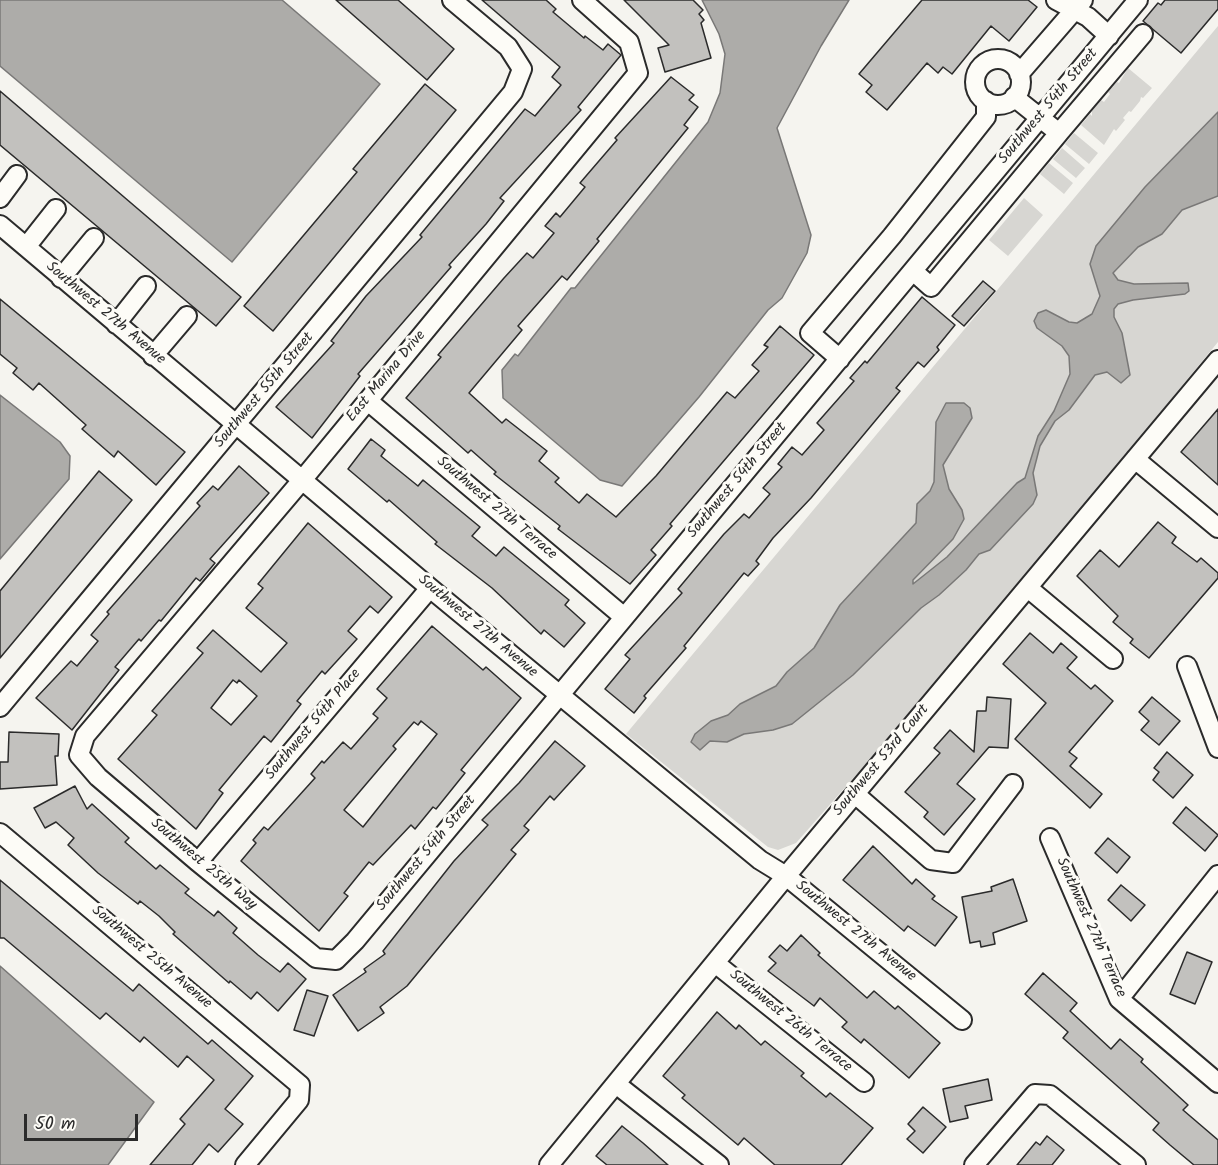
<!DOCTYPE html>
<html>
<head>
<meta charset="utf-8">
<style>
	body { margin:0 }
	#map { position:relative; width:1218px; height:1165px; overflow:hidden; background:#f5f4ef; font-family:Kalam,sans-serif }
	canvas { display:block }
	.scale { position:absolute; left:24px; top:1114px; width:114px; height:27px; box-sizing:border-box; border:3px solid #2b2b2b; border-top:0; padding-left:8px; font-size:18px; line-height:21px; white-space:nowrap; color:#2b2b2b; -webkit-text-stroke:4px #fdfcf7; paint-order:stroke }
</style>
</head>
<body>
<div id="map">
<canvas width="1218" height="1165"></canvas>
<div class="scale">50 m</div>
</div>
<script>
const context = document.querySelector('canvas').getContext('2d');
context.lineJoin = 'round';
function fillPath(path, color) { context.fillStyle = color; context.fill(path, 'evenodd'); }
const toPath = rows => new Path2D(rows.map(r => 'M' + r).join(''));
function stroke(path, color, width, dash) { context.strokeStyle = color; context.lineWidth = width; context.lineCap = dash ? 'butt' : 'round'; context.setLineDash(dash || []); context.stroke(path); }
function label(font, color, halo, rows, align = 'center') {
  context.font = font + ' Kalam,sans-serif'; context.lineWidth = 6; context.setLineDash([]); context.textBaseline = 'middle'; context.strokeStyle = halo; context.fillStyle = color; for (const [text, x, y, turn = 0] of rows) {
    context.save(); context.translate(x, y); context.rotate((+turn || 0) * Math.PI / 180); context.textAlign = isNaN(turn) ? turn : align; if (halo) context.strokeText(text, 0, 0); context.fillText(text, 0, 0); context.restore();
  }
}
const green = toPath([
	[1218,26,1218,342,946,673,796,843,778,850,768,847,626,734],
	[1128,68,1152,88,1143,98,1141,97,1140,101,1131,112,1129,111,1123,118,1125,120,1116,131,1114,129,1104,145,1081,125,1090,114,1092,116,1092,111,1101,100,1104,102,1110,94,1108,92,1117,82,1119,83],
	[1074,133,1098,153,1089,164,1065,144],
	[1062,148,1085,168,1076,178,1053,159],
	[1049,163,1073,183,1064,194,1040,174],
	[1024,198,1043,215,1008,256,989,240]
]);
const water = toPath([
	[0,0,282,0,380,84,232,262,0,66,0,0],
	[702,0,849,0,821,46,777,128,811,235,807,253,782,298,768,310,699,397,622,486,600,480,503,398,502,370,515,354,518,356,571,288,575,288,708,122,720,93,725,54,719,34,702,0],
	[1218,112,1218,196,1182,210,1162,234,1138,247,1113,273,1118,280,1134,284,1188,283,1189,291,1185,294,1133,300,1118,304,1114,309,1114,317,1122,333,1130,375,1121,383,1107,372,1095,375,1069,410,1055,421,1040,446,1033,473,1037,495,1033,504,990,550,979,554,966,570,939,595,921,608,853,675,792,724,773,730,744,734,727,742,710,741,700,750,691,742,695,734,711,721,728,715,740,704,776,686,787,672,814,648,840,605,916,523,917,504,930,491,934,482,936,422,946,403,964,403,970,408,972,418,943,465,949,489,962,510,964,519,953,539,913,580,913,584,947,557,1017,483,1025,478,1038,436,1054,411,1070,374,1069,356,1062,346,1037,328,1034,321,1038,313,1046,310,1069,322,1077,323,1092,314,1100,296,1090,264,1096,246,1145,187,1218,112],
	[0,395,60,442,70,456,69,479,0,559,0,395],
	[0,966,154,1102,108,1165,0,1165,0,966]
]);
const building = toPath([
	[336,0,398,0,454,49,427,80,336,0],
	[482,0,546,0,556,9,553,12,584,38,585,36,603,50,608,44,621,55,578,107,581,110,500,198,504,201,486,224,449,265,451,267,358,374,360,376,312,438,276,407,334,343,331,341,366,296,422,237,420,235,525,109,535,116,561,85,552,77,560,67,482,0],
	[624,0,693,0,703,10,699,14,704,20,701,23,711,58,665,72,658,48,669,45,624,0],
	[922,0,1028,0,1037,7,1009,41,991,26,952,74,943,67,938,73,927,63,887,110,866,92,872,85,859,74,922,0],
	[1165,0,1218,0,1218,9,1181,53,1143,21,1158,3,1161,5,1165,0],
	[671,77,694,95,689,100,698,107,684,125,688,128,597,239,599,241,567,280,562,276,518,326,522,330,469,393,502,423,506,419,547,451,539,461,559,478,555,482,579,503,587,494,616,517,656,476,727,392,735,398,759,371,752,365,768,347,764,345,780,326,814,355,670,524,672,526,651,550,656,555,630,584,558,529,560,526,494,474,496,472,471,450,468,453,406,398,441,357,438,355,504,278,527,253,533,258,554,233,545,226,556,213,560,217,585,187,580,183,617,140,615,138,671,77],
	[425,84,456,110,273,331,244,306,357,172,353,169,425,84],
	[0,91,241,297,216,326,0,145,0,91],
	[983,281,995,291,964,326,952,316,983,281],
	[922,297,955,325,937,347,939,350,924,367,918,362,896,388,900,391,811,498,773,538,756,561,759,564,748,576,744,573,702,624,684,646,686,648,644,696,646,698,634,713,605,689,630,659,625,655,682,593,678,589,724,534,744,514,749,518,770,494,763,488,782,467,778,464,792,447,802,455,824,430,817,423,854,381,850,378,865,361,867,363,922,297],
	[0,299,185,452,156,485,118,451,114,457,82,429,86,425,39,383,33,390,13,373,17,368,0,354,0,299],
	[1218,409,1218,485,1181,452,1218,409],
	[371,439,385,450,381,456,418,486,423,480,480,527,472,536,496,556,504,547,569,600,565,605,585,623,564,647,544,630,541,634,492,588,435,544,437,542,389,500,387,502,348,469,371,439],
	[239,466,269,493,210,559,215,563,200,581,196,578,161,621,159,620,141,641,139,639,115,667,119,670,72,730,36,698,71,661,77,666,98,641,91,635,109,614,107,612,200,506,197,503,213,486,218,490,239,466],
	[99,471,132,500,0,658,0,591,99,471],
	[1158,522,1176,537,1172,543,1197,562,1201,558,1218,573,1218,578,1149,658,1130,643,1133,639,1113,622,1118,616,1077,576,1100,550,1119,567,1158,522],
	[308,523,392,597,378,613,370,606,348,631,357,639,325,674,322,671,297,701,301,704,271,742,264,736,238,767,219,790,223,793,196,829,118,759,157,715,152,711,203,653,197,648,213,630,261,672,287,643,246,608,263,588,258,584,308,523],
	[233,680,237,683,239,680,257,696,231,725,211,708,233,680],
	[432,626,483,670,486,667,521,698,461,770,465,773,436,809,433,807,415,829,411,825,373,865,369,862,344,893,348,896,319,931,241,861,256,843,253,840,264,827,268,830,315,778,311,774,322,761,324,763,343,742,351,749,378,718,373,714,387,698,377,689,432,626],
	[421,721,437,734,363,827,344,810,396,749,393,746,414,722,418,725,421,721],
	[1030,633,1053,653,1061,643,1077,657,1067,668,1091,689,1095,685,1113,701,1069,752,1077,758,1070,766,1102,794,1090,808,1015,739,1046,703,1003,664,1030,633],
	[987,697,1011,699,1008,748,989,747,957,784,975,799,944,835,924,817,928,812,905,792,940,753,934,748,950,730,974,752,977,711,986,711,987,697],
	[1152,697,1180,721,1159,745,1141,730,1149,721,1139,712,1152,697],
	[9,732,59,734,58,756,55,756,57,785,0,789,0,762,8,762,9,732],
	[555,741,585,766,554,800,550,796,524,826,529,830,511,850,516,854,407,986,380,1007,384,1013,358,1031,333,995,366,972,364,969,385,954,383,951,454,861,488,825,482,820,519,783,555,741],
	[1167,752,1193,775,1173,798,1153,780,1159,772,1154,768,1167,752],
	[75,786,87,809,92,804,129,838,125,842,156,869,160,865,189,889,185,893,214,916,218,911,237,928,233,933,258,955,280,972,288,963,306,979,278,1011,257,992,251,999,230,981,229,983,173,934,175,932,159,916,140,901,138,904,98,873,68,845,74,838,56,822,45,828,34,808,75,786],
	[1186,807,1218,835,1205,851,1173,823,1186,807],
	[1108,838,1130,857,1117,873,1095,853,1108,838],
	[873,846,912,884,916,879,935,896,932,899,957,917,935,946,908,926,904,931,843,880,873,846],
	[1013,879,1027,921,993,933,995,944,981,947,980,941,970,943,962,897,992,891,991,887,1013,879],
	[0,880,133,991,139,984,208,1044,212,1040,253,1076,225,1109,243,1124,218,1152,209,1144,192,1165,150,1165,185,1124,180,1119,214,1080,187,1056,178,1067,144,1037,140,1042,106,1013,100,1019,4,938,0,938,0,880],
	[1121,885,1145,905,1131,921,1108,900,1121,885],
	[801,935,820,953,818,955,867,998,874,991,895,1009,898,1006,940,1043,909,1078,864,1039,861,1043,842,1027,847,1022,820,998,814,1006,768,971,776,963,769,957,780,945,787,951,801,935],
	[1187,952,1212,962,1195,1004,1170,994,1187,952],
	[1043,973,1077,1003,1070,1011,1111,1049,1120,1039,1143,1059,1141,1062,1188,1105,1183,1110,1218,1140,1218,1165,1194,1165,1170,1145,1153,1130,1159,1123,1063,1038,1068,1032,1025,994,1043,973],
	[307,990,328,996,314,1036,294,1030,307,990],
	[717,1012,736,1029,739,1025,761,1045,765,1041,804,1073,801,1076,826,1097,830,1093,873,1128,841,1165,775,1165,744,1138,738,1145,682,1098,685,1095,663,1076,717,1012],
	[988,1079,992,1100,965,1106,968,1118,950,1122,943,1089,988,1079],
	[923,1107,946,1127,923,1153,907,1139,915,1131,908,1124,923,1107],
	[622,1126,643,1143,668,1165,607,1165,596,1156,622,1126],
	[1047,1136,1064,1150,1052,1165,1017,1165,1036,1142,1040,1145,1047,1136]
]);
const minor = toPath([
	[582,0,629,42,638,73,303,479,85,736,79,755,98,777,198,862,316,958,336,960,355,941,1138,0],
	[1056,0,1088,17,1109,36],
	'975 82a23 23 0 1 1 46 0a23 23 0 1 1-46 0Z',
	[1019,74,1083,0],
	[1014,97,1059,133,1143,34],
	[0,198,17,175],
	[0,225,430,588,760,860,786,876,962,1020],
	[26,247,56,209],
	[913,271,931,287,1059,133],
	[61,278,94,238],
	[116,324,146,286],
	[153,356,187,316],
	[840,359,810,333,892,236,986,117,986,101],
	[368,401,624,617],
	[1135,459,1218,528],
	[1028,588,1113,659],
	[1187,666,1218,748],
	[0,707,513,92,522,69,508,47,452,0],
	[855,794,931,860,953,863,1013,784],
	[0,833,300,1085,299,1100,245,1165],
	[1050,838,1119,999,1218,1083],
	[198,862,430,588],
	[715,963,864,1082],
	[1119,999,1218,875],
	[616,1084,719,1165],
	[549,1165,786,876,1218,360],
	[974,1165,1035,1094,1050,1095,1136,1165]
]);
const streetNames = [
	["Southwest 54th Street",1049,107,-50],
	["Southwest 27th Avenue",105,314,40],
	["East Marina Drive",387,377,-50],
	["Southwest 55th Street",265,391,-50],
	["Southwest 54th Street",738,481,-50],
	["Southwest 27th Terrace",496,509,40],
	["Southwest 27th Avenue",477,627,40],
	["Southwest 54th Place",314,725,-50],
	["Southwest 53rd Court",882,761,-50],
	["Southwest 54th Street",427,854,-50],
	["Southwest 25th Way",203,865,40],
	["Southwest 27th Terrace",1090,928,66],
	["Southwest 27th Avenue",855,932,39],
	["Southwest 25th Avenue",151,958,40],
	["Southwest 26th Terrace",790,1022,39]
];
fillPath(green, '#d7d6d2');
fillPath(water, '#adaca9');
stroke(water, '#797877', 1.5);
fillPath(building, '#c2c1be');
stroke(building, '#2b2b2b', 1.5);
stroke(minor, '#2b2b2b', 22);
stroke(minor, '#fdfcf7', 18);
label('15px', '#2b2b2b', '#fdfcf7', streetNames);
</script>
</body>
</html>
